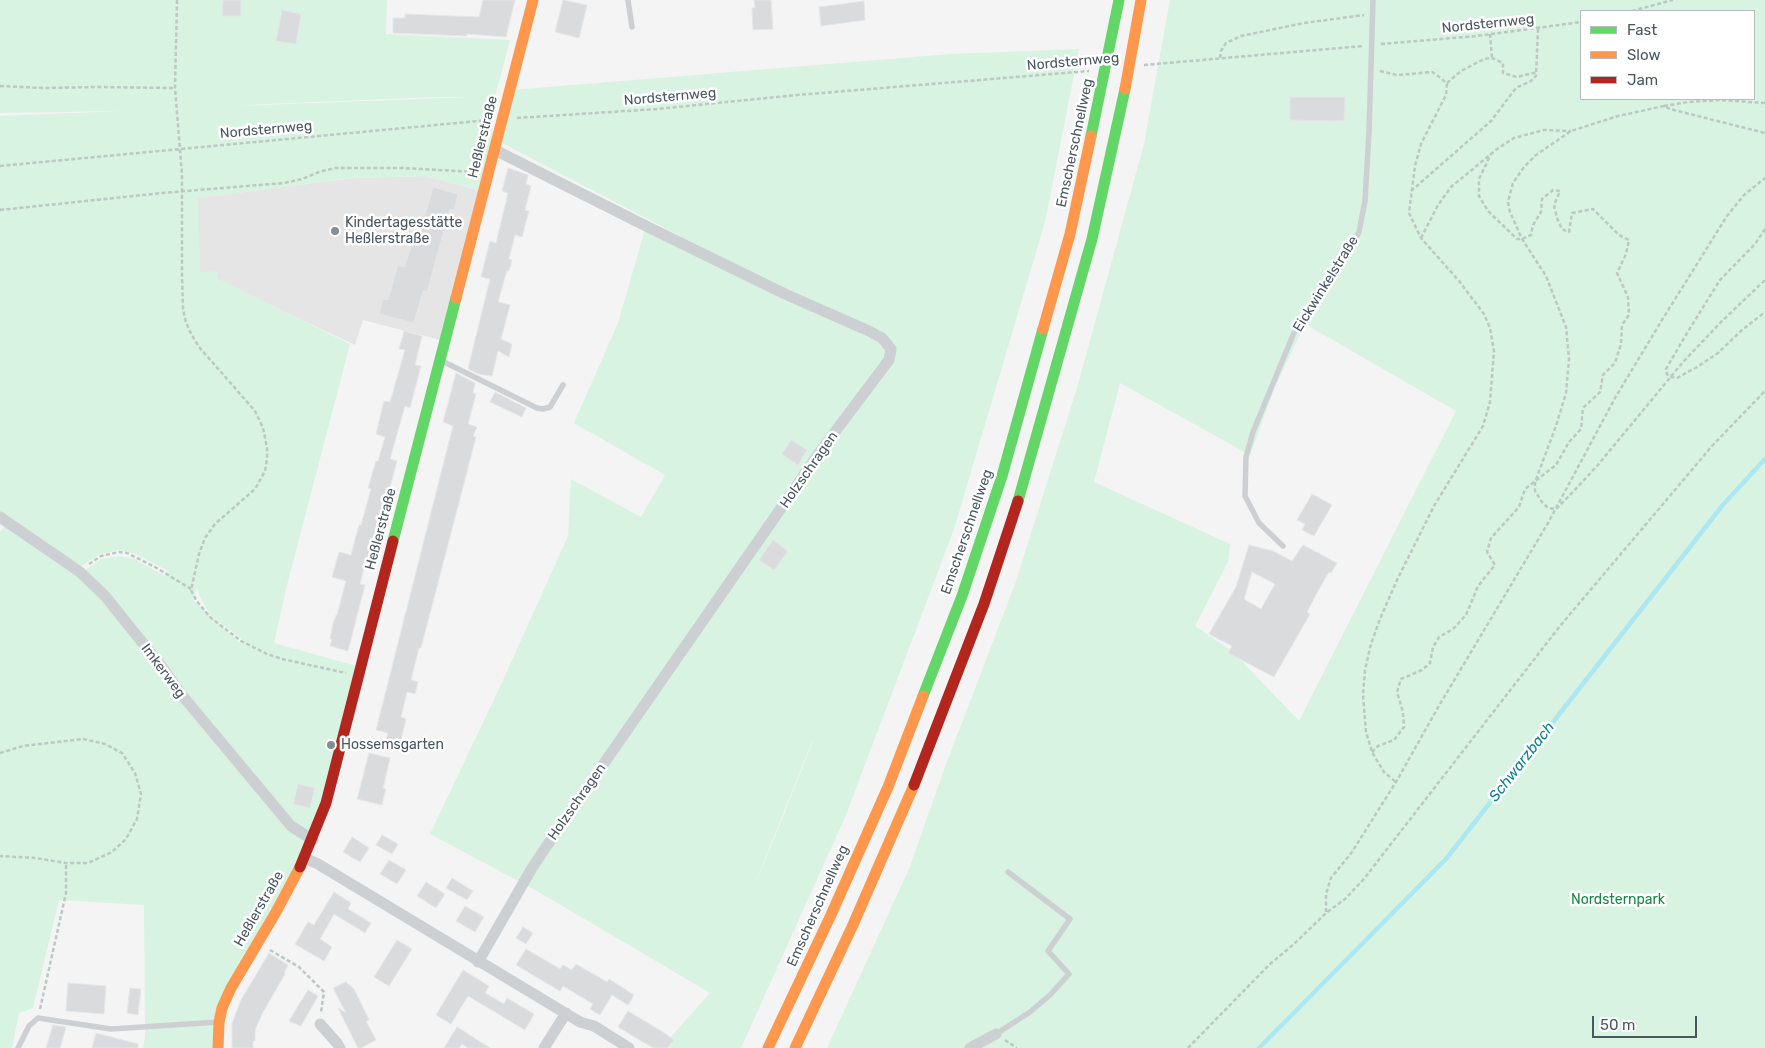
<!DOCTYPE html>
<html>
<head>
<meta charset="utf-8">
<style>
	body { margin:0 }
	#map { position:relative; width:1765px; height:1048px; overflow:hidden; background:#f4f4f4; font-family:Rubik,sans-serif }
	canvas { display:block }
	.legend { position:absolute; left:1580px; top:10px; width:175px; height:90px; box-sizing:border-box; background:#fff; border:1px solid #b6bcc0; margin:0; padding:6px 9px; list-style:none; font-size:15px; color:#495761 }
	.legend li { display:flex; align-items:center; gap:10px; height:25px }
	.legend b { width:25px; border:1px solid #b6bcc0 }
	.scale { position:absolute; left:1592px; top:1016px; width:105px; height:22px; box-sizing:border-box; border:2px solid #495761; border-top:0; padding-left:6px; font-size:15px; line-height:18px; white-space:nowrap; color:#495761; -webkit-text-stroke:4px #fff; paint-order:stroke }
</style>
</head>
<body>
<div id="map">
<canvas width="1765" height="1048"></canvas>
<ul class="legend">
<li><b style="height:6px;background:#63d668"></b>Fast</li>
<li><b style="height:6px;background:#ff974d"></b>Slow</li>
<li><b style="height:6px;background:#b3261e"></b>Jam</li>
</ul>
<div class="scale">50 m</div>
</div>
<script>
const context = document.querySelector('canvas').getContext('2d');
context.lineJoin = 'round';
function fillPath(path, color) { context.fillStyle = color; context.fill(path, 'evenodd'); }
const toPath = rows => new Path2D(rows.map(r => 'M' + r).join(''));
function stroke(path, color, width, dash) { context.strokeStyle = color; context.lineWidth = width; context.lineCap = dash ? 'butt' : 'round'; context.setLineDash(dash || []); context.stroke(path); }
function label(font, color, halo, rows, align = 'center') {
  context.font = font + ' Rubik,sans-serif'; context.lineWidth = 5; context.setLineDash([]); context.textBaseline = 'middle'; context.strokeStyle = halo; context.fillStyle = color; for (const [text, x, y, turn = 0] of rows) {
    context.save(); context.translate(x, y); context.rotate((+turn || 0) * Math.PI / 180); context.textAlign = isNaN(turn) ? turn : align; if (halo) context.strokeText(text, 0, 0); context.fillText(text, 0, 0); context.restore();
  }
}
const education = toPath([
	[426,176,481,191,444,341,363,320,355,345,200,272,197,198,354,178]
]);
const green = toPath([
	[0,0,387,0,386,34,510,40,495,97,491,149,481,191,426,176,354,178,198,198,200,272,218,271,217,278,350,344,287,585,274,643,360,667,313,839,292,824,84,571,101,559,120,556,134,559,165,576,168,571,136,554,119,550,100,554,78,568,0,512,0,116,120,111,0,113],
	[434,97,471,97,236,106,268,104],
	[197,588,199,595,211,616,242,639,240,643,193,600],
	[1170,0,1765,0,1765,1048,827,1048,909,869,945,767,1015,584,1077,388,1144,144],
	[1581,11,1754,11,1754,99,1581,99],
	[1305,324,1456,411,1299,721,1232,651,1195,626,1228,562,1230,544,1094,482,1120,383,1250,455,1275,387],
	[1079,49,1045,222,954,529,846,815,741,1048,661,1048,710,993,537,891,430,834,499,689,568,536,571,479,641,517,665,475,574,423,618,323,646,226,799,298,498,141,512,90,951,54],
	[813,741,776,834,752,891,812,742],
	[6,525,78,575,102,599,160,668,311,841,230,987,217,1048,143,1048,145,1037,144,905,59,900,33,1008,19,1013,12,1048,0,1048,0,532]
]);
const stream = toPath([
	[1259,1048,1446,859,1722,506,1765,459]
]);
const building = toPath([
	[223,0,241,0,241,16,222,16,223,0],
	[483,0,515,0,506,37,467,34,467,36,393,33,393,18,405,18,405,14,479,17,483,0],
	[563,0,587,5,579,38,555,32,563,0],
	[754,0,771,0,773,29,753,30,752,8,755,8,754,0],
	[864,1,865,20,821,26,819,7,864,1],
	[282,10,301,14,296,44,276,41,282,10],
	[1290,97,1345,97,1344,121,1290,120,1290,97],
	[508,168,528,175,526,184,531,186,525,210,529,211,522,237,515,235,509,259,512,260,509,271,507,270,498,302,510,305,501,339,512,344,509,357,498,351,492,376,478,374,468,369,490,279,481,277,490,241,496,243,508,193,502,191,508,168],
	[433,187,458,194,454,210,450,209,427,292,423,291,414,323,379,314,383,299,388,300,398,265,405,267,416,229,421,230,433,187],
	[404,331,422,336,415,365,421,366,410,408,405,406,390,459,397,461,371,560,366,559,360,584,365,585,348,651,330,646,332,639,330,639,333,624,336,615,337,615,346,581,332,577,339,552,351,555,359,525,361,525,371,489,368,488,376,461,378,461,385,437,376,434,384,401,390,402,405,350,399,349,404,331],
	[456,373,475,383,473,393,476,394,468,424,477,427,473,436,476,437,421,648,419,648,411,680,418,682,415,694,407,692,401,717,406,719,398,752,384,748,388,733,376,730,453,426,443,422,456,373],
	[495,392,526,408,522,417,490,402,495,392],
	[791,440,807,450,798,465,782,454,791,440],
	[1312,494,1332,505,1314,536,1302,530,1305,524,1297,520,1312,494],
	[773,540,788,551,774,570,759,560,773,540],
	[1249,545,1273,551,1292,561,1303,545,1337,563,1331,573,1329,572,1318,591,1307,612,1310,614,1274,677,1228,653,1232,646,1209,634,1236,587,1249,545],
	[1252,572,1275,584,1261,609,1244,599,1252,572],
	[369,753,390,758,383,788,386,789,382,805,357,799,369,753],
	[298,784,315,788,310,808,293,804,298,784],
	[382,835,398,844,392,854,376,845,382,835],
	[352,837,369,848,360,862,343,852,352,837],
	[389,860,406,870,397,884,380,874,389,860],
	[452,878,473,891,467,900,446,888,452,878],
	[426,882,445,894,436,908,417,896,426,882],
	[334,892,351,903,348,909,371,923,365,933,334,914,320,939,332,947,324,961,295,944,308,922,314,925,334,892],
	[465,906,484,917,475,932,456,921,465,906],
	[523,927,533,933,526,944,516,938,523,927],
	[397,940,412,949,389,986,374,977,397,940],
	[526,949,560,969,563,965,572,970,576,964,607,982,609,979,634,995,628,1005,612,995,600,1015,590,1009,593,1004,563,986,560,991,516,965,526,949],
	[269,953,288,965,284,973,285,974,263,1012,255,1030,255,1041,253,1041,253,1048,232,1048,232,1023,241,1000,269,953],
	[463,970,489,986,485,993,504,1004,507,998,534,1014,525,1030,468,996,451,1024,436,1015,463,970],
	[346,982,354,989,369,1020,366,1021,376,1040,361,1048,358,1048,338,1008,346,1013,333,988,346,982],
	[68,983,106,986,104,1014,66,1011,68,983],
	[130,988,141,989,138,1015,127,1013,130,988],
	[308,990,318,996,301,1026,289,1021,308,990],
	[628,1011,663,1032,674,1040,667,1048,653,1048,618,1027,628,1011],
	[53,1025,66,1027,60,1048,46,1048,53,1025],
	[457,1027,490,1048,468,1048,462,1044,459,1048,444,1048,457,1027],
	[96,1033,138,1044,138,1048,92,1048,96,1033]
]);
const path = toPath([
	[177,0,175,88,182,175,182,276,183,308,185,319,189,330,199,347,255,411,263,428,267,448,267,459,265,471,255,489,215,524,205,538,199,554,191,590,196,600,210,617,241,641,267,654,282,659,346,673],
	[1632,11,1673,0],
	[1490,34,1492,58],
	[1381,44,1477,36,1581,22],
	[1220,58,1221,51,1226,43,1241,36,1304,23,1364,15],
	[1144,65,1363,46],
	[1380,71,1397,75,1432,72,1441,78,1447,84,1446,95,1421,144,1415,166,1409,213,1421,238,1459,281,1484,314,1490,328,1494,351,1490,402,1483,426,1434,506,1397,580,1380,619,1371,644,1365,670,1363,695,1366,732,1372,752,1384,772,1396,782],
	[1447,83,1461,71,1484,59,1492,58,1503,63,1503,73,1517,77,1537,72],
	[0,86,44,88,96,87,175,88],
	[1765,103,1719,100,1688,102,1664,106,1670,109,1765,133],
	[1664,106,1618,116,1571,131,1536,155,1524,167,1513,183,1508,202,1510,212,1522,239,1546,276,1566,327,1569,359,1566,393,1556,426,1535,482,1535,491,1542,502,1548,508,1556,509,1572,493,1597,466,1683,362,1721,322,1765,280],
	[517,118,657,109,797,95,1089,71],
	[0,166,489,120],
	[1411,191,1491,121,1516,88,1531,81,1536,76,1538,29],
	[0,210,162,193,284,183,302,179,319,172,335,168,403,168,475,172],
	[1765,229,1755,244,1720,280,1687,333,1666,369,1667,374,1670,377,1677,378,1697,367,1718,353,1742,330,1765,312],
	[1421,238,1438,205,1451,187,1497,149,1514,138,1544,130,1571,131],
	[89,564,101,556,119,552,127,553,155,567,191,589],
	[1372,752,1378,746,1394,740,1404,727,1403,712,1397,692,1401,679,1422,670,1430,663,1433,647,1439,637,1453,629,1466,615,1478,586,1495,565,1487,552,1491,538,1519,507,1525,489,1556,465,1569,442,1581,429,1583,408,1600,392,1603,375,1615,363,1621,344,1622,325,1629,315,1628,297,1617,273,1626,254,1629,240,1619,235,1593,209,1572,213,1569,232,1562,229,1557,218,1554,205,1560,191,1553,190,1542,199,1541,212,1533,225,1531,235,1522,239,1517,239,1488,211,1479,196,1479,179,1491,154],
	[0,753,23,746,83,739,105,744,122,753,135,773,141,794,137,819,126,839,112,852,88,863,66,863,35,858,0,856],
	[1326,912,1326,894,1331,878,1352,852,1396,782,1440,704,1548,523,1615,398,1662,320,1727,216,1744,195,1765,178],
	[270,950,299,967,324,992,321,1012],
	[40,1009,66,893,66,863],
	[1005,1040,1017,1048],
	[1188,1048,1270,964,1294,944,1326,913,1345,899,1363,880,1560,626,1712,446,1765,391]
]);
const lane = toPath([
	[628,0,632,27],
	[442,361,537,408,543,409,550,407,563,385],
	[1283,546,1259,523,1245,496,1246,457,1253,432,1293,335,1302,319,1347,255,1359,232,1365,201,1369,132,1373,0],
	[996,1034,1030,1012,1050,995,1069,974,1048,951,1070,919,1008,872],
	[18,1048,29,1026,38,1018,111,1029,219,1022]
]);
const street = toPath([
	[0,517,80,572,105,596,162,667,181,694,291,826,313,840],
	[305,858,318,864,580,1022,594,1026,629,1048],
	[478,962,532,868,546,847,822,449,889,360,891,349,882,338,869,331,785,294,646,226,495,150],
	[320,1024,337,1043,340,1048],
	[544,1048,566,1013],
	[970,1048,996,1034]
]);
const fast = toPath([
	[1091,136,1119,0],
	[1018,501,1092,239,1125,89],
	[393,541,456,298],
	[923,696,962,596,1002,476,1043,329]
]);
const slow = toPath([
	[1125,89,1141,0],
	[456,298,533,0],
	[1043,329,1070,234,1091,136],
	[218,1048,219,1022,222,1008,231,988,276,912,300,867],
	[768,1048,830,917,888,787,923,696],
	[795,1048,852,927,914,785]
]);
const jam = toPath([
	[914,785,984,604,1018,501],
	[300,867,326,803,393,541]
]);
const markers = [
	[335,231,5,"#858e94"],
	[331,745,5,"#858e94"]
];
const streetNames = [
	["Nordsternweg",1488,24,-6],
	["Nordsternweg",1073,62,-5],
	["Nordsternweg",670,97,-5],
	["Nordsternweg",266,130,-5],
	["Heßlerstraße",483,137,-76],
	["Emscherschnellweg",1075,143,-78],
	["Eickwinkelstraße",1326,284,-58],
	["Holzschragen",809,470,-55],
	["Heßlerstraße",381,529,-75],
	["Emscherschnellweg",967,532,-71],
	["Imkerweg",163,671,53],
	["Holzschragen",577,802,-55],
	["Emscherschnellweg",818,906,-66],
	["Heßlerstraße",259,909,-60]
];
const poiNames = [
	["Kindertagesstätte",345,223],
	["Heßlerstraße",345,239],
	["Hossemsgarten",341,745]
];
const parkNames = [
	["Nordsternpark",1618,900]
];
const waterNames = [
	["Schwarzbach",1522,762,-52]
];
fillPath(education, '#e5e5e6');
fillPath(green, '#d8f3e1');
stroke(stream, '#ade7f1', 4.5);
fillPath(building, '#dadbdc');
stroke(building, '#e5e6e7', 1);
stroke(path, '#bbc8c3', 2.5, [4, 2.5]);
stroke(lane, '#cdd0d2', 5.5);
stroke(street, '#cdd0d2', 11);
stroke(fast, '#63d668', 11);
stroke(slow, '#ff974d', 11);
stroke(jam, '#b3261e', 11);
for (const [x, y, r, color] of markers) { const dot = new Path2D(); dot.arc(x, y, r, 0, 2 * Math.PI); context.fillStyle = color; context.fill(dot); stroke(dot, '#fff', 2); }
label('14px', '#495761', '#fff', streetNames);
label('14px', '#495761', '#fff', poiNames, 'left');
label('14px', '#158847', '#fff', parkNames);
label('italic 15px', '#0a8095', '#fff', waterNames);
</script>
</body>
</html>
